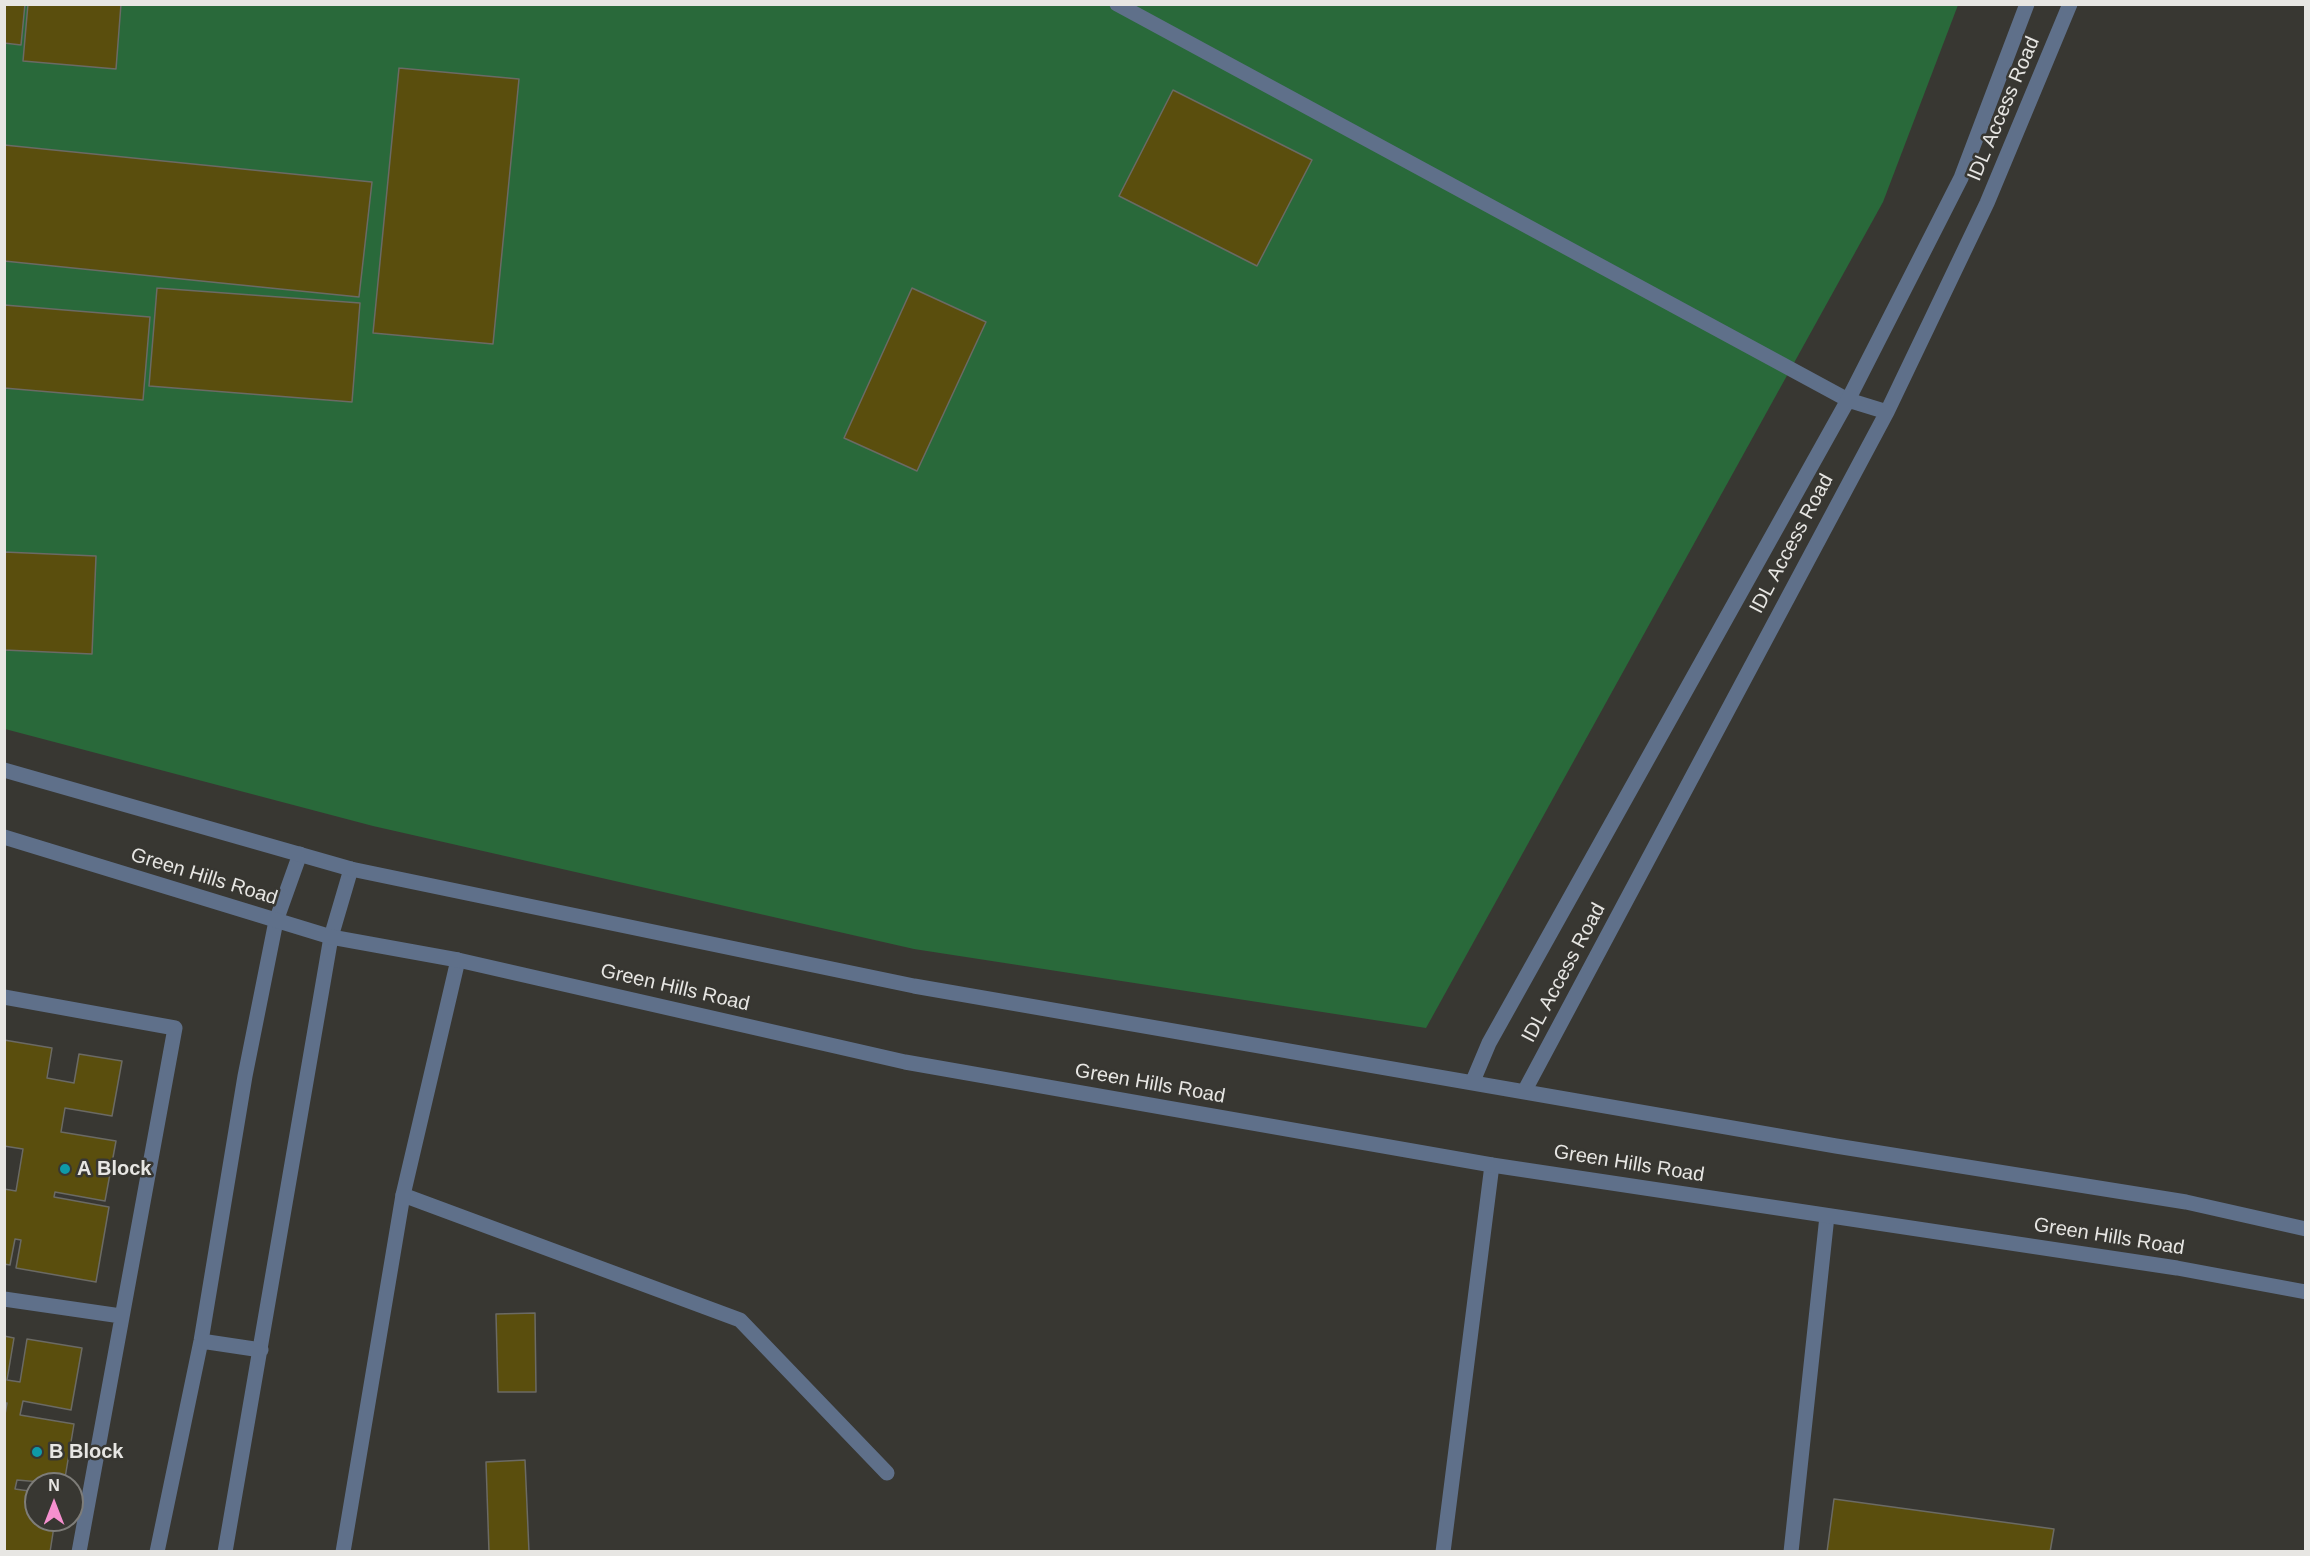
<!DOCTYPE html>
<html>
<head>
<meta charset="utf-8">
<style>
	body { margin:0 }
	#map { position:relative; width:2310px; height:1556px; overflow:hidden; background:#383732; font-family:Arial,sans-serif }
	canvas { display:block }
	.frame { position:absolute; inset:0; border:6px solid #e7e6e3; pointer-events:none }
	.north { position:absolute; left:24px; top:1472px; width:60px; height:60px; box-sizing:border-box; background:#383732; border:2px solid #7e7d79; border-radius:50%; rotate:0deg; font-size:16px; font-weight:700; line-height:24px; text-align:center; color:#e7e6e3 }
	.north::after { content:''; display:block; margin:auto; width:21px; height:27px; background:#f690cf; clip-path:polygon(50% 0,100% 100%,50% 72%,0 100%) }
</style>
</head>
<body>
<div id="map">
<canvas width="2310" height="1556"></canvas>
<div class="frame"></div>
<div class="north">N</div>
</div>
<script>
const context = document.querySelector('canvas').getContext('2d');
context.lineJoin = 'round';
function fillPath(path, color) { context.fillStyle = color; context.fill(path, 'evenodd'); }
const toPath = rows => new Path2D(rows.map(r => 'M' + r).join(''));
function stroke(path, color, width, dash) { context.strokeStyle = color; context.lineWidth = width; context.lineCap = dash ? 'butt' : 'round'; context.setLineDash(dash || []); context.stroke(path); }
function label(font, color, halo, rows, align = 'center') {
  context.font = font + ' Arial,sans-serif'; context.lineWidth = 5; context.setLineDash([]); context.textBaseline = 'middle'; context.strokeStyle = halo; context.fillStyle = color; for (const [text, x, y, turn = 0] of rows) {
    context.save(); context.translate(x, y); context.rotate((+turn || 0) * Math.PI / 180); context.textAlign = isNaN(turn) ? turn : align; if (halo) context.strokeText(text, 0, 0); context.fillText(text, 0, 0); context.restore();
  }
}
const green = toPath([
	[4,5,1958,5,1883,202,1426,1028,914,949,373,826,5,729]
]);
const building = toPath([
	[4,4,25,4,21,45,4,43,4,4],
	[28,4,121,4,116,69,23,61,28,4],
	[399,68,519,79,493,344,373,333,399,68],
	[1173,90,1312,160,1257,266,1119,196,1173,90],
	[4,145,372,182,359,297,4,261,4,145],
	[157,288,360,303,352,402,149,386,157,288],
	[912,288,986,322,917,471,844,438,912,288],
	[4,305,150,317,143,400,4,388,4,305],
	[4,552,96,556,92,654,4,650,4,552],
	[4,1040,52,1048,47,1078,74,1083,79,1054,122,1061,112,1116,65,1108,61,1132,116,1141,105,1201,55,1192,54,1197,109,1207,96,1282,16,1268,21,1240,15,1239,10,1265,4,1264,4,1189,16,1191,23,1149,4,1146,4,1040],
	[535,1313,536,1392,498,1392,496,1314,535,1313],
	[4,1336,14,1338,7,1380,20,1382,27,1339,82,1348,71,1410,23,1401,20,1415,74,1424,64,1484,17,1480,15,1489,36,1492,36,1520,55,1520,50,1552,4,1552,4,1420,7,1403,4,1403,4,1336],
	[525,1460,529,1552,489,1552,486,1462,525,1460],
	[1834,1499,2054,1529,2050,1552,1827,1552,1834,1499]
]);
const service = toPath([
	[1117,4,1848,400],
	[403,1195,740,1320,887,1473],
	[1791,1552,1827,1216]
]);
const minor = toPath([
	[4,997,175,1028,79,1552],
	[4,1299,121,1316],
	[201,1341,261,1350],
	[157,1552,201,1341,245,1076,276,921,300,854],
	[225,1552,331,937,351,869],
	[343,1552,403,1195,458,960],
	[1443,1552,1492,1165]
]);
const tertiary = toPath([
	[1848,400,1887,412],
	[4,770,351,869,914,986,1836,1146,2186,1202,2306,1229],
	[4,837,331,937,458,960,905,1062,1492,1165,2177,1268,2306,1292],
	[1473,1081,1489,1043,1848,400,1961,178,2027,4],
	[1525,1090,1887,412,1987,203,2070,4]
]);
const markers = [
	[65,1169,6,"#0f9aa8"],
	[37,1452,6,"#0f9aa8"]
];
const streetNames = [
	["IDL Access Road",2004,109,-67],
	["IDL Access Road",1792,544,-62],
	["Green Hills Road",204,877,17],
	["IDL Access Road",1564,973,-62],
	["Green Hills Road",675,988,13],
	["Green Hills Road",1150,1084,10],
	["Green Hills Road",1629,1164,9],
	["Green Hills Road",2109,1237,9]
];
const poiNames = [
	["A Block",77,1169],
	["B Block",49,1452]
];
fillPath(green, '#29693a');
fillPath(building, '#5a4e0d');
stroke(building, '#6b6a64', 1.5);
stroke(service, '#5f708a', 15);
stroke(minor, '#5f708a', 15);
stroke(tertiary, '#5f708a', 15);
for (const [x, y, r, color] of markers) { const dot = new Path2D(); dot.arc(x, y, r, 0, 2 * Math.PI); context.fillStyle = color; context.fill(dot); stroke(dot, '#383732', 2); }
label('20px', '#e7e6e3', '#383732', streetNames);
label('bold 20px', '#e7e6e3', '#383732', poiNames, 'left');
</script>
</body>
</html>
